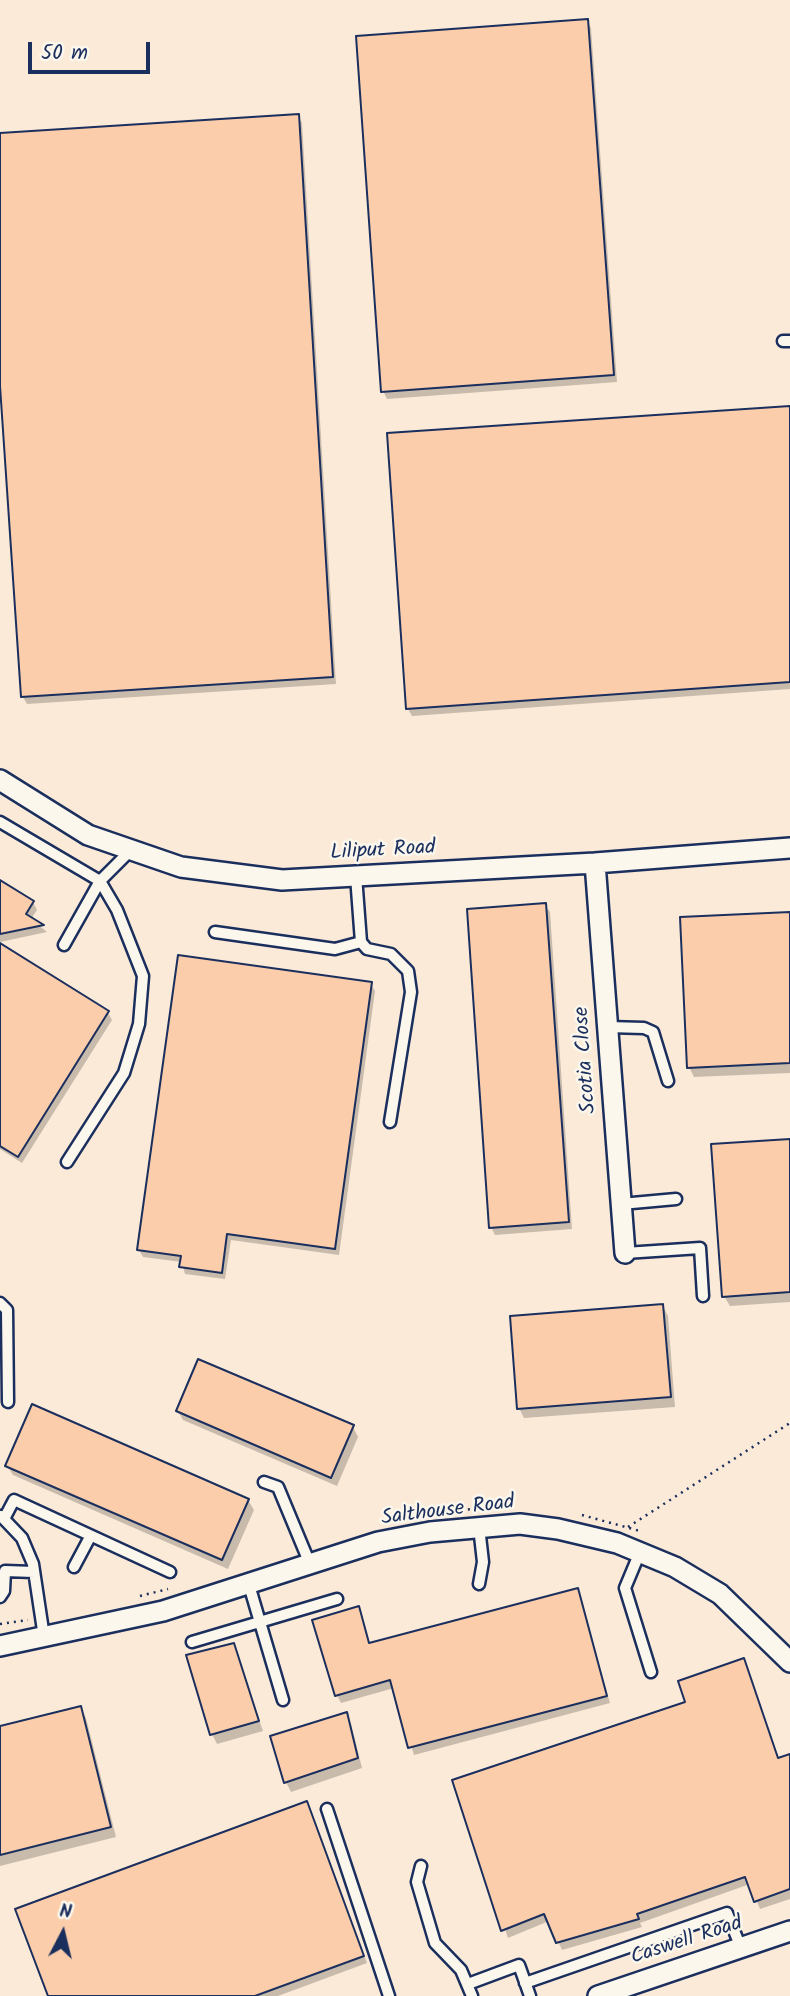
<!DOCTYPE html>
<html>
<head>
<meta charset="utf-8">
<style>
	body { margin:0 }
	#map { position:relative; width:790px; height:1996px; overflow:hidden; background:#fbf7ec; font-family:Kalam,sans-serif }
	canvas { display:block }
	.north { position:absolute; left:28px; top:1898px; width:70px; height:70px; -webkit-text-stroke:5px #fbf7ec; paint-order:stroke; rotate:7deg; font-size:19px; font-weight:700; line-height:28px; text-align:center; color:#1b2f5e }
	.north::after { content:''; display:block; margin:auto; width:24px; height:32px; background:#1b2f5e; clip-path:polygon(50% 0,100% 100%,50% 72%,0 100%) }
	.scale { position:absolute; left:28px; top:42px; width:122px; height:32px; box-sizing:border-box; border:4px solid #1b2f5e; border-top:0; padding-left:9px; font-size:21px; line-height:24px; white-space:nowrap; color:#1b2f5e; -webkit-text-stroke:5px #fbf7ec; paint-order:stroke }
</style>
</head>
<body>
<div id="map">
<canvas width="790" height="1996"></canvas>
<div class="north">N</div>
<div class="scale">50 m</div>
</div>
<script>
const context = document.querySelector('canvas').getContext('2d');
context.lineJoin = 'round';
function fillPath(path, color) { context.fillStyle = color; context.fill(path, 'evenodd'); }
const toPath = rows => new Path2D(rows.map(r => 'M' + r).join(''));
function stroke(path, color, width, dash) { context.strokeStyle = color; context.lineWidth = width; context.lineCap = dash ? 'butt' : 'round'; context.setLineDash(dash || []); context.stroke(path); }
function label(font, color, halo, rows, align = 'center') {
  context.font = font + ' Kalam,sans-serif'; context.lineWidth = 5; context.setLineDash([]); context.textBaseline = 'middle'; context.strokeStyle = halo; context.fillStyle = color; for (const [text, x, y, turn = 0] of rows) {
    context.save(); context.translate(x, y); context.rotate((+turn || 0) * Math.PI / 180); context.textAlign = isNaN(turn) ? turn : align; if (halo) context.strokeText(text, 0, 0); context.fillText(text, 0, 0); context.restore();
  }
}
const built = toPath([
	[0,0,790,0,790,1996,0,1996]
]);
const shadow = toPath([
	[587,21,591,28,617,382,387,399,383,391],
	[298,116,302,123,336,684,27,704,23,697,0,360,0,134],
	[790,408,790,689,412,716,408,709],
	[0,882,33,902,37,910,31,919,47,932,0,942],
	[545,905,550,912,572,1229,495,1235,491,1227],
	[790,914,790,1073,694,1077,689,1067],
	[0,945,108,1013,112,1020,22,1163,0,1149],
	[371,984,375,991,339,1255,231,1240,225,1279,185,1274,182,1262,143,1257,139,1250],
	[790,1140,790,1302,730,1306,724,1296],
	[663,1306,668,1316,675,1407,524,1418,519,1408],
	[178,1411,353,1427,358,1437,337,1486,183,1420],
	[7,1465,248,1500,254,1510,228,1569,13,1475],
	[577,1590,610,1703,414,1755,394,1688,341,1703,337,1695,358,1608,370,1645],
	[233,1645,263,1731,217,1744,212,1734],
	[743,1660,779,1759,790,1756,790,1899,760,1909,750,1884,640,1923,642,1927,562,1950,549,1921,508,1938,455,1781,687,1703],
	[80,1708,86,1718,116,1837,0,1866,0,1728],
	[346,1715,351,1724,362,1768,291,1792,286,1782],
	[310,1810,367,1963,278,1996,50,1996]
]);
const building = toPath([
	[588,19,614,375,381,392,356,36,588,19],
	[299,114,333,677,21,697,0,386,0,133,299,114],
	[790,406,790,682,406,709,387,433,790,406],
	[0,880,34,901,26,914,44,925,0,934,0,880],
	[546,903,569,1222,489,1228,467,909,546,903],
	[790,912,790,1063,687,1068,680,917,790,912],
	[0,943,109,1011,18,1157,0,1146,0,943],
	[178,955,372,982,335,1249,227,1234,222,1273,179,1267,181,1256,137,1250,178,955],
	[790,1139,790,1292,722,1297,711,1144,790,1139],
	[663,1304,671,1397,517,1409,510,1316,663,1304],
	[198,1359,354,1425,331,1478,176,1411,198,1359],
	[32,1404,249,1499,222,1560,5,1466,32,1404],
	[578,1588,607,1696,408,1748,390,1680,335,1696,312,1620,359,1606,369,1643,578,1588],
	[234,1643,259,1721,210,1735,186,1655,234,1643],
	[744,1658,778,1758,790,1754,790,1889,754,1902,745,1877,637,1914,639,1919,556,1943,544,1914,501,1931,452,1780,685,1702,678,1681,744,1658],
	[81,1706,111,1827,0,1855,0,1726,81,1706],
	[347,1712,358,1758,284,1783,270,1736,347,1712],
	[307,1801,364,1956,255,1996,48,1996,15,1909,307,1801]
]);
const path = toPath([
	[440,1512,485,1508],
	[582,1515,640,1531],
	[628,1527,790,1423],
	[140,1596,168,1589],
	[0,1624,28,1620]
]);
const service = toPath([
	[783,341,790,341],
	[0,822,100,881,117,910,143,976,139,1024,124,1073,67,1162],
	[356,876,361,942,367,949,391,954,408,971,411,992,390,1122],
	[215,932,335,949,361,942],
	[64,945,100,881,131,850],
	[608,1027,644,1028,653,1032,668,1081],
	[621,1204,676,1199],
	[625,1253,700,1248,703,1296],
	[0,1303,7,1310,8,1402],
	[264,1482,278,1487,310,1564],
	[1,1516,22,1538,33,1564,44,1637],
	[4,1519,14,1500,170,1572],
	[479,1527,483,1562,479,1584],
	[640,1552,625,1588,651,1672],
	[74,1567,90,1537],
	[249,1585,283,1700],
	[0,1597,4,1591,5,1571,34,1572],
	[192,1642,337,1599],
	[327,1809,389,1996],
	[421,1866,417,1882,435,1943,461,1970,472,1996],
	[525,1983,727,1913,741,1948],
	[468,1984,519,1965,530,1996]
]);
const minor = toPath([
	[0,780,88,835,181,867,282,880,595,863,790,848],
	[595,863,625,1253],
	[0,1646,163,1611,378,1542,430,1532,520,1524,558,1529,617,1543,675,1567,720,1594,790,1662],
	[598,1996,790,1931]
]);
const streetNames = [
	["Liliput Road",383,852,-3],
	["Scotia Close",587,1060,-94],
	["Salthouse Road",448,1512,-7],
	["Caswell Road",687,1942,-18]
];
fillPath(built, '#fbead8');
fillPath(shadow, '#0003');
fillPath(building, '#fbcdaa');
stroke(building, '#1b2f5e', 2);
stroke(service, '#1b2f5e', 15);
stroke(minor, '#1b2f5e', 24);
stroke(path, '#1b2f5e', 2.5, [2, 5]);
stroke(service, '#fbf7ec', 10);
stroke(minor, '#fbf7ec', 19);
label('21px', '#1b2f5e', '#fbf7ec', streetNames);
</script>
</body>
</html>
